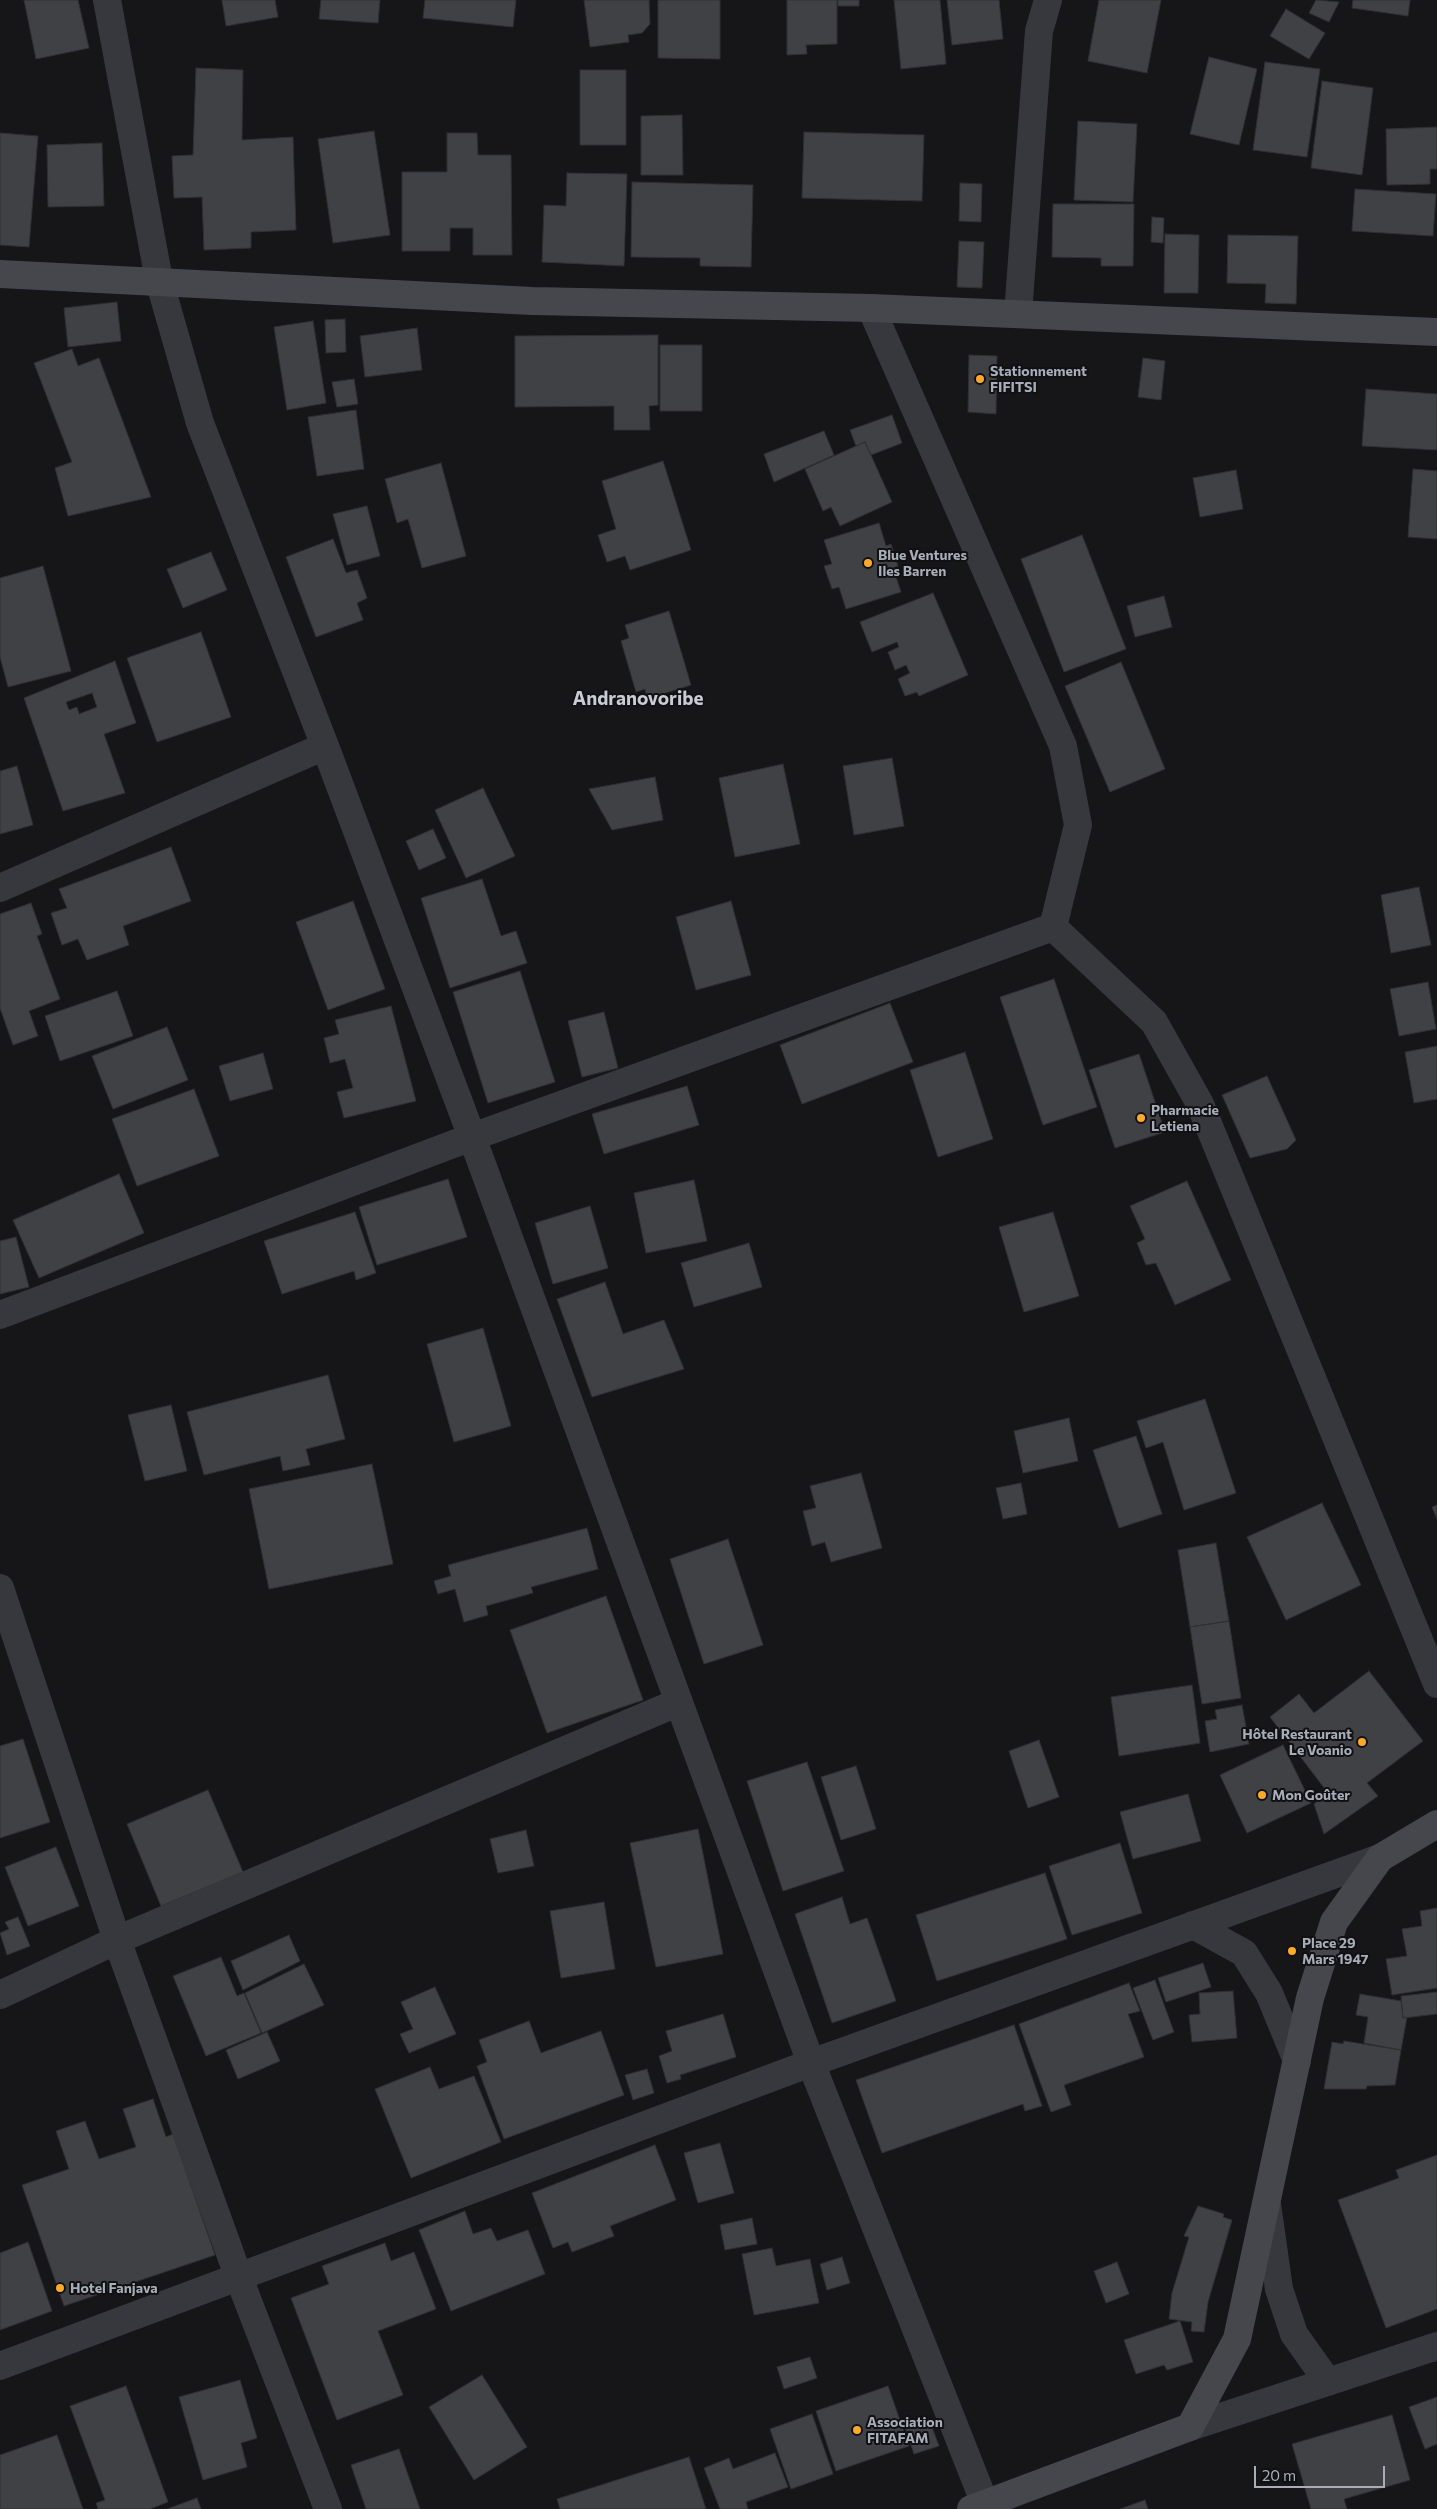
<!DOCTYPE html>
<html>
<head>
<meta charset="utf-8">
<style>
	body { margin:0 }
	#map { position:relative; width:1437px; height:2509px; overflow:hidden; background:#161618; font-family:Commissioner,sans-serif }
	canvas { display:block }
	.scale { position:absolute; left:1254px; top:2466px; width:131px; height:22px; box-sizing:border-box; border:2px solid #a7aeb9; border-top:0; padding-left:6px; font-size:15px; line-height:18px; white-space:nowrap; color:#a7aeb9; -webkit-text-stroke:4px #111113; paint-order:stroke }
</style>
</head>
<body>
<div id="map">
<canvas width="1437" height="2509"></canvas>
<div class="scale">20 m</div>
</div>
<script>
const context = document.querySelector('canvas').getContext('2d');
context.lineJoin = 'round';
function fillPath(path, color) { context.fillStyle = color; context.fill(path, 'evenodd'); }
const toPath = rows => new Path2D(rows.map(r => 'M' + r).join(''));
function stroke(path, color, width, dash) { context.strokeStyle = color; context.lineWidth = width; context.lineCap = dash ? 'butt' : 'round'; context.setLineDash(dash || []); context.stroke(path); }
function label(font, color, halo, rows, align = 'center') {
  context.font = font + ' Commissioner,sans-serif'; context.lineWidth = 4; context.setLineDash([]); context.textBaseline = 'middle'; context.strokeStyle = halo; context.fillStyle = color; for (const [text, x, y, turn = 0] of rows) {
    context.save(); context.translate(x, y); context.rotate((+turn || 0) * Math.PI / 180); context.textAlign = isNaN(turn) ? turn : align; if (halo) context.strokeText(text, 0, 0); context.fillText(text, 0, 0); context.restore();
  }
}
const building = toPath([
	[24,0,78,0,89,48,36,59,24,0],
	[222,0,275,0,278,17,226,26,222,0],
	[321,0,380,0,378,23,319,19,321,0],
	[425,0,516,0,513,27,423,18,425,0],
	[584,0,649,0,650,24,642,33,628,35,629,42,590,47,584,0],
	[658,0,720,0,720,59,658,58,658,0],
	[787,0,837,0,837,44,806,45,807,54,787,55,787,0],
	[838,0,859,0,859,6,838,6,838,0],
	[894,0,940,0,946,64,901,69,894,0],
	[947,0,999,0,1003,39,952,45,947,0],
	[1099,0,1161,0,1147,73,1088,61,1099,0],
	[1316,0,1339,2,1329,22,1309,13,1316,0],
	[1353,0,1410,0,1408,16,1352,8,1353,0],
	[1286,9,1325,33,1309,59,1270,36,1286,9],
	[1209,57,1257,69,1239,145,1190,134,1209,57],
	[1265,62,1320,69,1307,157,1253,150,1265,62],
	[196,68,243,70,242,140,293,137,296,230,251,232,251,248,204,250,202,197,174,198,172,156,193,155,196,68],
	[580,70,626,70,626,145,580,145,580,70],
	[1322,81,1373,88,1362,175,1311,168,1322,81],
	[682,115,683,175,641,175,641,116,682,115],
	[1078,121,1137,124,1133,202,1074,200,1078,121],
	[1437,127,1437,169,1430,169,1430,184,1387,185,1386,129,1437,127],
	[374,131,390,235,333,243,318,139,374,131],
	[804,132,924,135,922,201,802,198,804,132],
	[0,133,38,136,29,247,0,245,0,133],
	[447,133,477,133,478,155,511,155,512,255,473,255,473,228,450,228,450,251,402,251,402,172,447,172,447,133],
	[102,143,104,206,48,207,47,145,102,143],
	[567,173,627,174,624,266,542,262,544,205,566,206,567,173],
	[632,182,753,185,751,267,700,266,700,258,631,257,632,182],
	[960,183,982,184,981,222,959,221,960,183],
	[1355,189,1436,194,1433,236,1352,231,1355,189],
	[1053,204,1134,204,1133,266,1101,266,1101,258,1052,257,1053,204],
	[1152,217,1164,218,1163,243,1151,242,1152,217],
	[1165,234,1199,235,1198,293,1164,293,1165,234],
	[1228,235,1298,236,1296,304,1265,303,1266,284,1227,283,1228,235],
	[959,241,984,242,982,288,957,287,959,241],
	[117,302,121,341,68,347,64,308,117,302],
	[345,319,346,352,326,353,325,320,345,319],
	[313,321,326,403,287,410,274,327,313,321],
	[417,328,422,370,365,377,360,336,417,328],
	[658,335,658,405,649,406,650,430,614,430,614,406,515,407,515,336,658,335],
	[660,345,702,345,702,411,660,411,660,345],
	[72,349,78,366,99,358,151,497,68,516,55,468,72,462,34,363,72,349],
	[969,355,997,356,996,414,968,412,969,355],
	[1143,358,1165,361,1161,400,1138,397,1143,358],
	[354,379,358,404,337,407,332,382,354,379],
	[1366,389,1437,394,1437,450,1362,446,1366,389],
	[356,410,364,469,317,476,308,417,356,410],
	[892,415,902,443,871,455,865,442,856,446,850,430,892,415],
	[824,431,834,455,774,482,764,454,824,431],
	[865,442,892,502,840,526,831,507,823,511,805,469,865,442],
	[663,461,691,550,630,570,625,556,607,562,598,535,616,529,602,481,663,461],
	[441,463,466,556,422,568,408,519,397,523,385,479,441,463],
	[1413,469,1437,471,1437,539,1408,537,1413,469],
	[1236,470,1243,509,1200,517,1193,478,1236,470],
	[367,506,380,556,347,565,333,514,367,506],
	[879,523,886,546,891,544,898,566,893,568,901,592,846,609,839,587,832,589,824,566,832,564,824,540,879,523],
	[1082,535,1126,649,1064,672,1021,559,1082,535],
	[333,539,346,573,357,570,367,598,357,603,363,620,316,637,286,557,333,539],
	[211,552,227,590,183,608,167,569,211,552],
	[43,566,71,671,8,687,0,657,0,578,43,566],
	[933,593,968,675,919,696,917,692,905,696,898,679,910,673,906,665,895,670,888,652,899,647,897,642,872,652,860,622,933,593],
	[1164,596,1172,627,1135,637,1127,606,1164,596],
	[669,611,691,685,647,699,645,689,636,692,621,641,629,638,625,625,669,611],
	[201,632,231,717,157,742,127,658,201,632],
	[115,661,136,723,104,734,125,793,63,811,24,698,115,661],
	[92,693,97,707,79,714,77,707,69,710,66,702,92,693],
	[1121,662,1165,769,1110,792,1065,686,1121,662],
	[892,758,904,826,854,835,843,766,892,758],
	[783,764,800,844,735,857,719,778,783,764],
	[17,766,33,825,0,834,0,771,17,766],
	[655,777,663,820,612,830,589,789,655,777],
	[483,788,515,856,466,878,435,810,483,788],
	[433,829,446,858,419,870,406,841,433,829],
	[171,847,191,901,123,926,129,945,87,960,78,939,62,945,51,913,67,908,59,889,171,847],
	[482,879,501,936,516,931,527,963,450,988,421,898,482,879],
	[1419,887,1431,945,1391,953,1381,895,1419,887],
	[353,901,385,989,328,1010,296,922,353,901],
	[731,901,751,975,696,990,676,917,731,901],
	[31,903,42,934,37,936,60,999,29,1011,38,1036,13,1045,0,1008,0,914,31,903],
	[520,971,555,1082,488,1103,453,992,520,971],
	[1054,979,1097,1107,1043,1125,1000,997,1054,979],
	[1428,982,1436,1029,1399,1036,1390,989,1428,982],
	[117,991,133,1036,60,1061,45,1016,117,991],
	[890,1003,913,1062,802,1104,780,1045,890,1003],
	[391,1006,416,1101,344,1118,337,1092,353,1088,345,1059,330,1063,324,1038,339,1034,335,1020,391,1006],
	[604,1012,618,1068,582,1077,568,1021,604,1012],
	[167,1027,188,1080,113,1109,92,1056,167,1027],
	[1437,1046,1437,1099,1414,1103,1405,1052,1437,1046],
	[965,1052,993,1139,938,1157,910,1070,965,1052],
	[263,1053,273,1089,230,1101,219,1066,263,1053],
	[1139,1054,1165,1132,1115,1148,1089,1070,1139,1054],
	[1267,1076,1296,1140,1287,1149,1250,1158,1222,1095,1267,1076],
	[687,1086,699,1125,604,1154,592,1114,687,1086],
	[194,1089,219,1156,137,1186,112,1119,194,1089],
	[119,1174,144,1233,39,1278,13,1220,119,1174],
	[448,1179,467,1237,377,1265,359,1207,448,1179],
	[694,1180,707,1241,646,1253,634,1193,694,1180],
	[1187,1181,1231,1280,1175,1305,1156,1263,1146,1265,1137,1243,1145,1239,1130,1206,1187,1181],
	[590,1206,608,1268,553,1284,535,1223,590,1206],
	[355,1212,376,1273,356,1280,354,1271,282,1294,264,1241,355,1212],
	[1053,1212,1079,1296,1024,1312,999,1227,1053,1212],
	[16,1237,29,1287,0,1294,0,1241,16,1237],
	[749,1243,762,1287,694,1307,681,1263,749,1243],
	[605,1282,623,1334,664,1320,684,1369,592,1397,557,1299,605,1282],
	[483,1328,511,1426,454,1442,427,1344,483,1328],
	[328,1375,345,1439,306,1449,310,1465,283,1471,280,1456,204,1475,187,1412,328,1375],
	[1205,1399,1236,1493,1184,1510,1163,1442,1146,1448,1137,1421,1205,1399],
	[171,1405,187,1471,145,1481,128,1415,171,1405],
	[1069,1418,1078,1461,1023,1473,1014,1431,1069,1418],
	[1136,1436,1162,1514,1119,1528,1093,1450,1136,1436],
	[372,1464,393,1564,269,1589,249,1489,372,1464],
	[861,1473,882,1548,831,1562,825,1542,812,1546,803,1511,816,1508,810,1486,861,1473],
	[1021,1483,1027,1514,1003,1519,996,1488,1021,1483],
	[1322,1503,1361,1585,1286,1620,1247,1537,1322,1503],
	[1437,1505,1437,1519,1432,1507,1437,1505],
	[587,1528,598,1569,531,1587,533,1593,486,1606,488,1615,464,1622,455,1589,438,1594,434,1581,451,1576,448,1565,587,1528],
	[728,1539,763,1645,704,1664,670,1559,728,1539],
	[1216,1543,1229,1621,1190,1627,1178,1550,1216,1543],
	[606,1596,643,1700,547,1733,510,1630,606,1596],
	[1229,1621,1241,1698,1202,1704,1190,1627,1229,1621],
	[1369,1671,1423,1741,1367,1783,1378,1796,1324,1834,1314,1804,1328,1793,1270,1717,1299,1694,1314,1713,1369,1671],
	[1192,1685,1200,1743,1119,1756,1111,1697,1192,1685],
	[1242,1705,1249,1744,1210,1752,1205,1721,1217,1719,1215,1710,1242,1705],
	[23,1739,50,1822,0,1838,0,1746,23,1739],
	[1039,1740,1059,1797,1028,1808,1009,1751,1039,1740],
	[1283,1745,1311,1803,1247,1833,1220,1775,1283,1745],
	[807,1762,844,1871,783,1891,747,1781,807,1762],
	[856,1766,876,1829,841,1840,821,1777,856,1766],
	[208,1790,243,1872,161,1906,127,1824,208,1790],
	[1188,1794,1201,1841,1133,1859,1120,1812,1188,1794],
	[698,1829,723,1954,656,1967,630,1843,698,1829],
	[526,1830,534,1866,498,1873,490,1839,526,1830],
	[1120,1843,1142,1913,1072,1935,1049,1866,1120,1843],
	[56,1847,79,1906,28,1926,5,1867,56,1847],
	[1045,1873,1067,1939,937,1981,916,1915,1045,1873],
	[842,1897,850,1924,867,1918,896,2001,832,2023,795,1914,842,1897],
	[604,1902,615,1969,561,1978,550,1911,604,1902],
	[1437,1908,1437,1988,1392,1995,1386,1959,1407,1956,1402,1929,1422,1926,1420,1911,1437,1908],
	[18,1917,30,1946,7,1955,0,1933,9,1929,5,1922,18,1917],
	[289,1935,300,1961,243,1990,231,1961,289,1935],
	[221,1957,237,1996,244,1993,261,2033,206,2056,173,1976,221,1957],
	[1203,1963,1211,1987,1166,2002,1158,1978,1203,1963],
	[304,1964,324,2005,262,2033,245,1993,304,1964],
	[1155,1980,1174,2032,1153,2040,1133,1988,1155,1980],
	[1129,1983,1140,2011,1128,2014,1144,2057,1064,2085,1071,2105,1051,2112,1019,2024,1129,1983],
	[435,1987,456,2034,409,2053,400,2034,413,2029,401,2002,435,1987],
	[1233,1991,1237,2038,1192,2042,1189,2015,1200,2014,1199,1993,1233,1991],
	[1437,1992,1437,2014,1403,2018,1401,1996,1437,1992],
	[1360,1994,1401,2001,1403,2018,1407,2017,1401,2050,1364,2043,1368,2017,1356,2015,1360,1994],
	[723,2014,736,2057,680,2075,681,2079,667,2083,659,2056,672,2051,666,2031,723,2014],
	[529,2021,541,2053,601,2031,624,2095,504,2139,477,2066,487,2062,479,2040,529,2021],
	[1014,2025,1042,2106,1025,2111,1023,2104,882,2153,856,2080,1014,2025],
	[267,2032,280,2061,238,2079,226,2050,267,2032],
	[1344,2041,1401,2050,1395,2085,1367,2086,1366,2089,1324,2089,1332,2042,1343,2044,1344,2041],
	[430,2067,439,2089,474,2076,501,2142,411,2178,375,2089,430,2067],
	[647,2069,654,2093,633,2100,625,2075,647,2069],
	[153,2099,166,2137,173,2134,215,2255,64,2306,22,2185,69,2169,56,2131,85,2121,99,2159,136,2147,123,2109,153,2099],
	[720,2143,734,2193,698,2203,684,2153,720,2143],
	[655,2145,676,2200,610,2226,614,2236,572,2252,568,2242,553,2248,532,2193,655,2145],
	[1437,2155,1437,2309,1386,2328,1338,2200,1399,2178,1396,2170,1437,2155],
	[1198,2206,1224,2214,1223,2217,1232,2220,1208,2302,1204,2332,1191,2331,1192,2322,1169,2319,1172,2293,1189,2237,1184,2236,1198,2206],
	[465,2211,473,2234,491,2228,497,2241,528,2230,545,2274,451,2311,419,2230,465,2211],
	[752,2218,757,2244,725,2250,720,2225,752,2218],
	[28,2242,52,2311,0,2330,0,2253,28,2242],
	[385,2243,391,2261,414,2252,436,2309,378,2331,403,2395,337,2420,291,2298,329,2284,322,2266,385,2243],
	[772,2248,776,2266,810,2259,819,2303,754,2315,742,2254,772,2248],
	[842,2257,850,2283,827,2290,820,2264,842,2257],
	[1117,2262,1129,2294,1106,2303,1094,2271,1117,2262],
	[1180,2321,1193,2362,1167,2370,1164,2365,1136,2374,1124,2340,1180,2321],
	[810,2357,817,2378,784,2389,777,2367,810,2357],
	[482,2375,527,2447,474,2480,429,2407,482,2375],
	[240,2380,257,2438,241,2443,247,2467,203,2480,179,2397,240,2380],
	[126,2386,168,2502,150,2509,98,2509,96,2503,105,2500,70,2406,126,2386],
	[888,2386,909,2446,836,2471,816,2411,888,2386],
	[1437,2397,1437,2444,1425,2449,1409,2407,1437,2397],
	[812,2414,833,2474,791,2489,770,2429,812,2414],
	[1392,2415,1410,2480,1344,2499,1347,2509,1311,2509,1292,2444,1392,2415],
	[929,2419,939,2446,914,2454,905,2427,929,2419],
	[57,2435,83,2509,0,2509,0,2455,57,2435],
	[399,2449,420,2509,366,2509,351,2465,399,2449],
	[775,2453,788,2487,746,2502,748,2509,720,2509,704,2468,729,2458,733,2469,775,2453],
	[689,2457,706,2509,560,2509,557,2499,689,2457],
	[197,2498,201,2509,167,2509,197,2498],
	[1145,2500,1148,2509,1120,2509,1145,2500]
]);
const minor = toPath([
	[107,0,159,280,200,423,325,746,472,1137,811,2063,987,2509],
	[871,308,1063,746,1078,825,1053,927,1154,1022,1200,1104,1437,1684],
	[1018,314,1039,31,1048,0],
	[0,888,325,746],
	[0,1315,472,1137,1053,927],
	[0,1588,117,1940,239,2278,328,2509],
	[0,1995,117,1940,679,1702],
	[1267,2204,1279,2289,1294,2334,1328,2382],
	[1190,2427,1437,2346]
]);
const tertiary = toPath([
	[1193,1925,1244,1953,1269,1993,1297,2061],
	[0,2366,811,2063,1380,1858]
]);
const secondary = toPath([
	[0,274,532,301,871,308,1437,332],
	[971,2509,1190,2427,1237,2339,1310,1998,1334,1922,1380,1858,1437,1824]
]);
const markers = [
	[980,379,5,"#fba92b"],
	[868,563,5,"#fba92b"],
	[1141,1118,5,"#fba92b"],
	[1362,1742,5,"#fba92b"],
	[1262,1795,5,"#fba92b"],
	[1292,1951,5,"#fba92b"],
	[60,2288,5,"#fba92b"],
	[857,2430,5,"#fba92b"]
];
const poiNames = [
	["Stationnement",990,371],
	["FIFITSI",990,387],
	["Blue Ventures",878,555],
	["Iles Barren",878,571],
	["Pharmacie",1151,1110],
	["Letiena",1151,1126],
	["Hôtel Restaurant",1352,1734,"right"],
	["Le Voanio",1352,1750,"right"],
	["Mon Goûter",1272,1795],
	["Place 29",1302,1943],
	["Mars 1947",1302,1959],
	["Hotel Fanjava",70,2288],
	["Association",867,2422],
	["FITAFAM",867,2438]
];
const districtNames = [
	["Andranovoribe",638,699]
];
fillPath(building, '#404145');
stroke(building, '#303034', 1);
stroke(minor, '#37383d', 28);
stroke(tertiary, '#37383d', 28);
stroke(secondary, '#45474d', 28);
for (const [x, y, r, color] of markers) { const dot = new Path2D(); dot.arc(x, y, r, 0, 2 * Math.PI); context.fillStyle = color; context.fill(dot); stroke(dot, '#111113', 2); }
label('bold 14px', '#a7aeb9', '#111113', poiNames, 'left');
label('bold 19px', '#c8ccd4', '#111113', districtNames);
</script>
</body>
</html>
